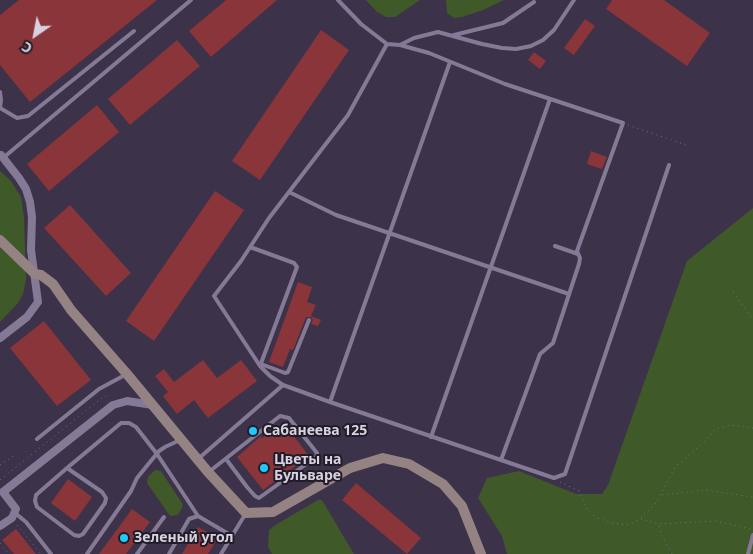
<!DOCTYPE html>
<html>
<head>
<meta charset="utf-8">
<style>
	body { margin:0 }
	#map { position:relative; width:753px; height:554px; overflow:hidden; background:#3c324a; font-family:"Noto Sans",sans-serif }
	canvas { display:block }
	.north { position:absolute; left:10px; top:10px; width:50px; height:50px; -webkit-text-stroke:4px #211c27; paint-order:stroke; rotate:213deg; font-size:14px; font-weight:700; line-height:20px; text-align:center; color:#d7d2e1 }
	.north::after { content:''; display:block; margin:auto; width:18px; height:22px; background:#d7d2e1; clip-path:polygon(50% 0,100% 100%,50% 72%,0 100%) }
</style>
</head>
<body>
<div id="map">
<canvas width="753" height="554"></canvas>
<div class="north">С</div>
</div>
<script>
const context = document.querySelector('canvas').getContext('2d');
context.lineJoin = 'round';
function fillPath(path, color) { context.fillStyle = color; context.fill(path, 'evenodd'); }
const toPath = rows => new Path2D(rows.map(r => 'M' + r).join(''));
function stroke(path, color, width, dash) { context.strokeStyle = color; context.lineWidth = width; context.lineCap = dash ? 'butt' : 'round'; context.setLineDash(dash || []); context.stroke(path); }
function label(font, color, halo, rows, align = 'center') {
  context.font = font + ' "Noto Sans",sans-serif'; context.lineWidth = 4; context.setLineDash([]); context.textBaseline = 'middle'; context.strokeStyle = halo; context.fillStyle = color; for (const [text, x, y, turn = 0] of rows) {
    context.save(); context.translate(x, y); context.rotate((+turn || 0) * Math.PI / 180); context.textAlign = isNaN(turn) ? turn : align; if (halo) context.strokeText(text, 0, 0); context.fillText(text, 0, 0); context.restore();
  }
}
const green = toPath([
	[366,0,420,0,395,17,386,17,377,12],
	[446,0,504,0,483,10,462,17,454,18,447,13],
	[0,171,11,181,21,197,24,217,26,279,23,294,18,303,0,322],
	[753,208,753,554,507,554,502,536,478,498,487,478,519,471,576,494,602,494,608,485,687,261],
	[155,470,161,471,182,503,183,506,178,515,170,516,147,483,148,477],
	[318,500,322,500,354,554,272,554,268,547,269,530,277,524]
]);
const building = toPath([
	[19,0,157,0,30,102,0,65,0,15],
	[226,0,277,0,211,57,189,31],
	[612,0,664,0,710,33,687,66,606,9],
	[585,19,595,26,574,55,564,48],
	[321,30,349,50,260,180,232,161],
	[177,40,200,66,130,125,108,99],
	[534,52,546,61,540,69,528,60],
	[97,105,119,132,49,191,27,164],
	[591,151,607,157,602,169,587,164],
	[215,191,244,210,154,341,126,321],
	[70,205,131,273,106,296,44,228],
	[298,282,312,287,307,302,316,305,311,316,321,320,318,326,311,324,313,320,311,317,306,317,293,350,290,349,283,367,269,362],
	[44,321,91,380,57,406,10,348],
	[203,360,217,378,241,360,257,381,208,418,194,400,177,414,163,396,168,392,155,376,164,369,174,382],
	[283,422,309,456,263,490,237,457,261,436,262,438],
	[68,479,92,497,75,521,51,503],
	[356,483,421,538,407,554,342,500],
	[132,509,150,522,126,554,99,554],
	[198,527,218,538,208,554,182,554],
	[16,529,36,554,14,554,2,540]
]);
const path = toPath([
	[628,125,686,145],
	[733,292,753,320],
	[0,465,15,455],
	[0,480,98,401,105,396,109,400],
	[560,482,579,491,587,509,598,518,612,523,627,525,641,519,659,524,716,521,750,529],
	[662,495,705,490,753,497],
	[641,518,656,503,675,467,703,443,716,429,731,425,753,428],
	[17,525,41,554],
	[659,526,661,534,672,554],
	[0,543,9,554]
]);
const lane = toPath([
	[454,35,503,23,534,2],
	[400,45,414,38,438,32,482,44,502,48,516,49,531,46,543,40,554,30,574,0],
	[0,92,1,100,0,108],
	[0,108,17,118,28,116,134,31],
	[3,158,191,0],
	[289,192,336,215,569,294],
	[555,246,578,254],
	[250,247,294,263,297,267,260,366],
	[261,364,285,373,288,372,309,320],
	[283,385,270,376,260,366,214,296,241,261,269,218,348,115,387,44],
	[330,402,450,62],
	[431,437,550,99],
	[37,439,99,389,125,375],
	[198,459,283,385,330,402,501,460,540,354,553,343,579,264,580,258,577,251,623,123,505,84,429,53,400,45,387,44,361,24,338,0],
	[501,460,554,478,565,474,669,165],
	[67,468,102,492,106,498,105,503,83,534,79,536,74,535,37,507,35,501,36,495,67,468,121,423,129,423,136,427,157,454,198,516],
	[210,471,280,416,289,418,317,453,316,457,259,498,255,496,247,487,226,459],
	[15,513,26,522,51,554],
	[87,554,131,491,137,478,159,451,165,447,180,440],
	[137,554,164,517],
	[169,554,189,519,198,516,232,536],
	[221,554,246,513],
	[748,554,753,535]
]);
const street = toPath([
	[0,338,27,317,38,302,31,250,32,217,30,202,26,189,19,178,1,155],
	[0,526,12,518,16,509,3,492,113,405,127,401,153,405]
]);
const secondary = toPath([
	[0,240,35,274,41,275,53,284,71,310,127,374,208,472,246,513,273,512,350,468,383,458,409,464,443,484,462,506,481,554]
]);
const markers = [
	[253,431,5,"#1ec9fd"],
	[264,468,5,"#1ec9fd"],
	[124,538,5,"#1ec9fd"]
];
const poiNames = [
	["Сабанеева 125",263,431],
	["Цветы на",274,460],
	["Бульваре",274,476],
	["Зеленый угол",134,538]
];
fillPath(green, '#405928');
fillPath(building, '#8a3539');
stroke(path, '#787084', 1, [1, 4]);
stroke(lane, '#857a96', 4);
stroke(street, '#857a96', 8);
stroke(secondary, '#958383', 10);
for (const [x, y, r, color] of markers) { const dot = new Path2D(); dot.arc(x, y, r, 0, 2 * Math.PI); context.fillStyle = color; context.fill(dot); stroke(dot, '#211c27', 2); }
label('bold 14px', '#d7d2e1', '#211c27', poiNames, 'left');
</script>
</body>
</html>
